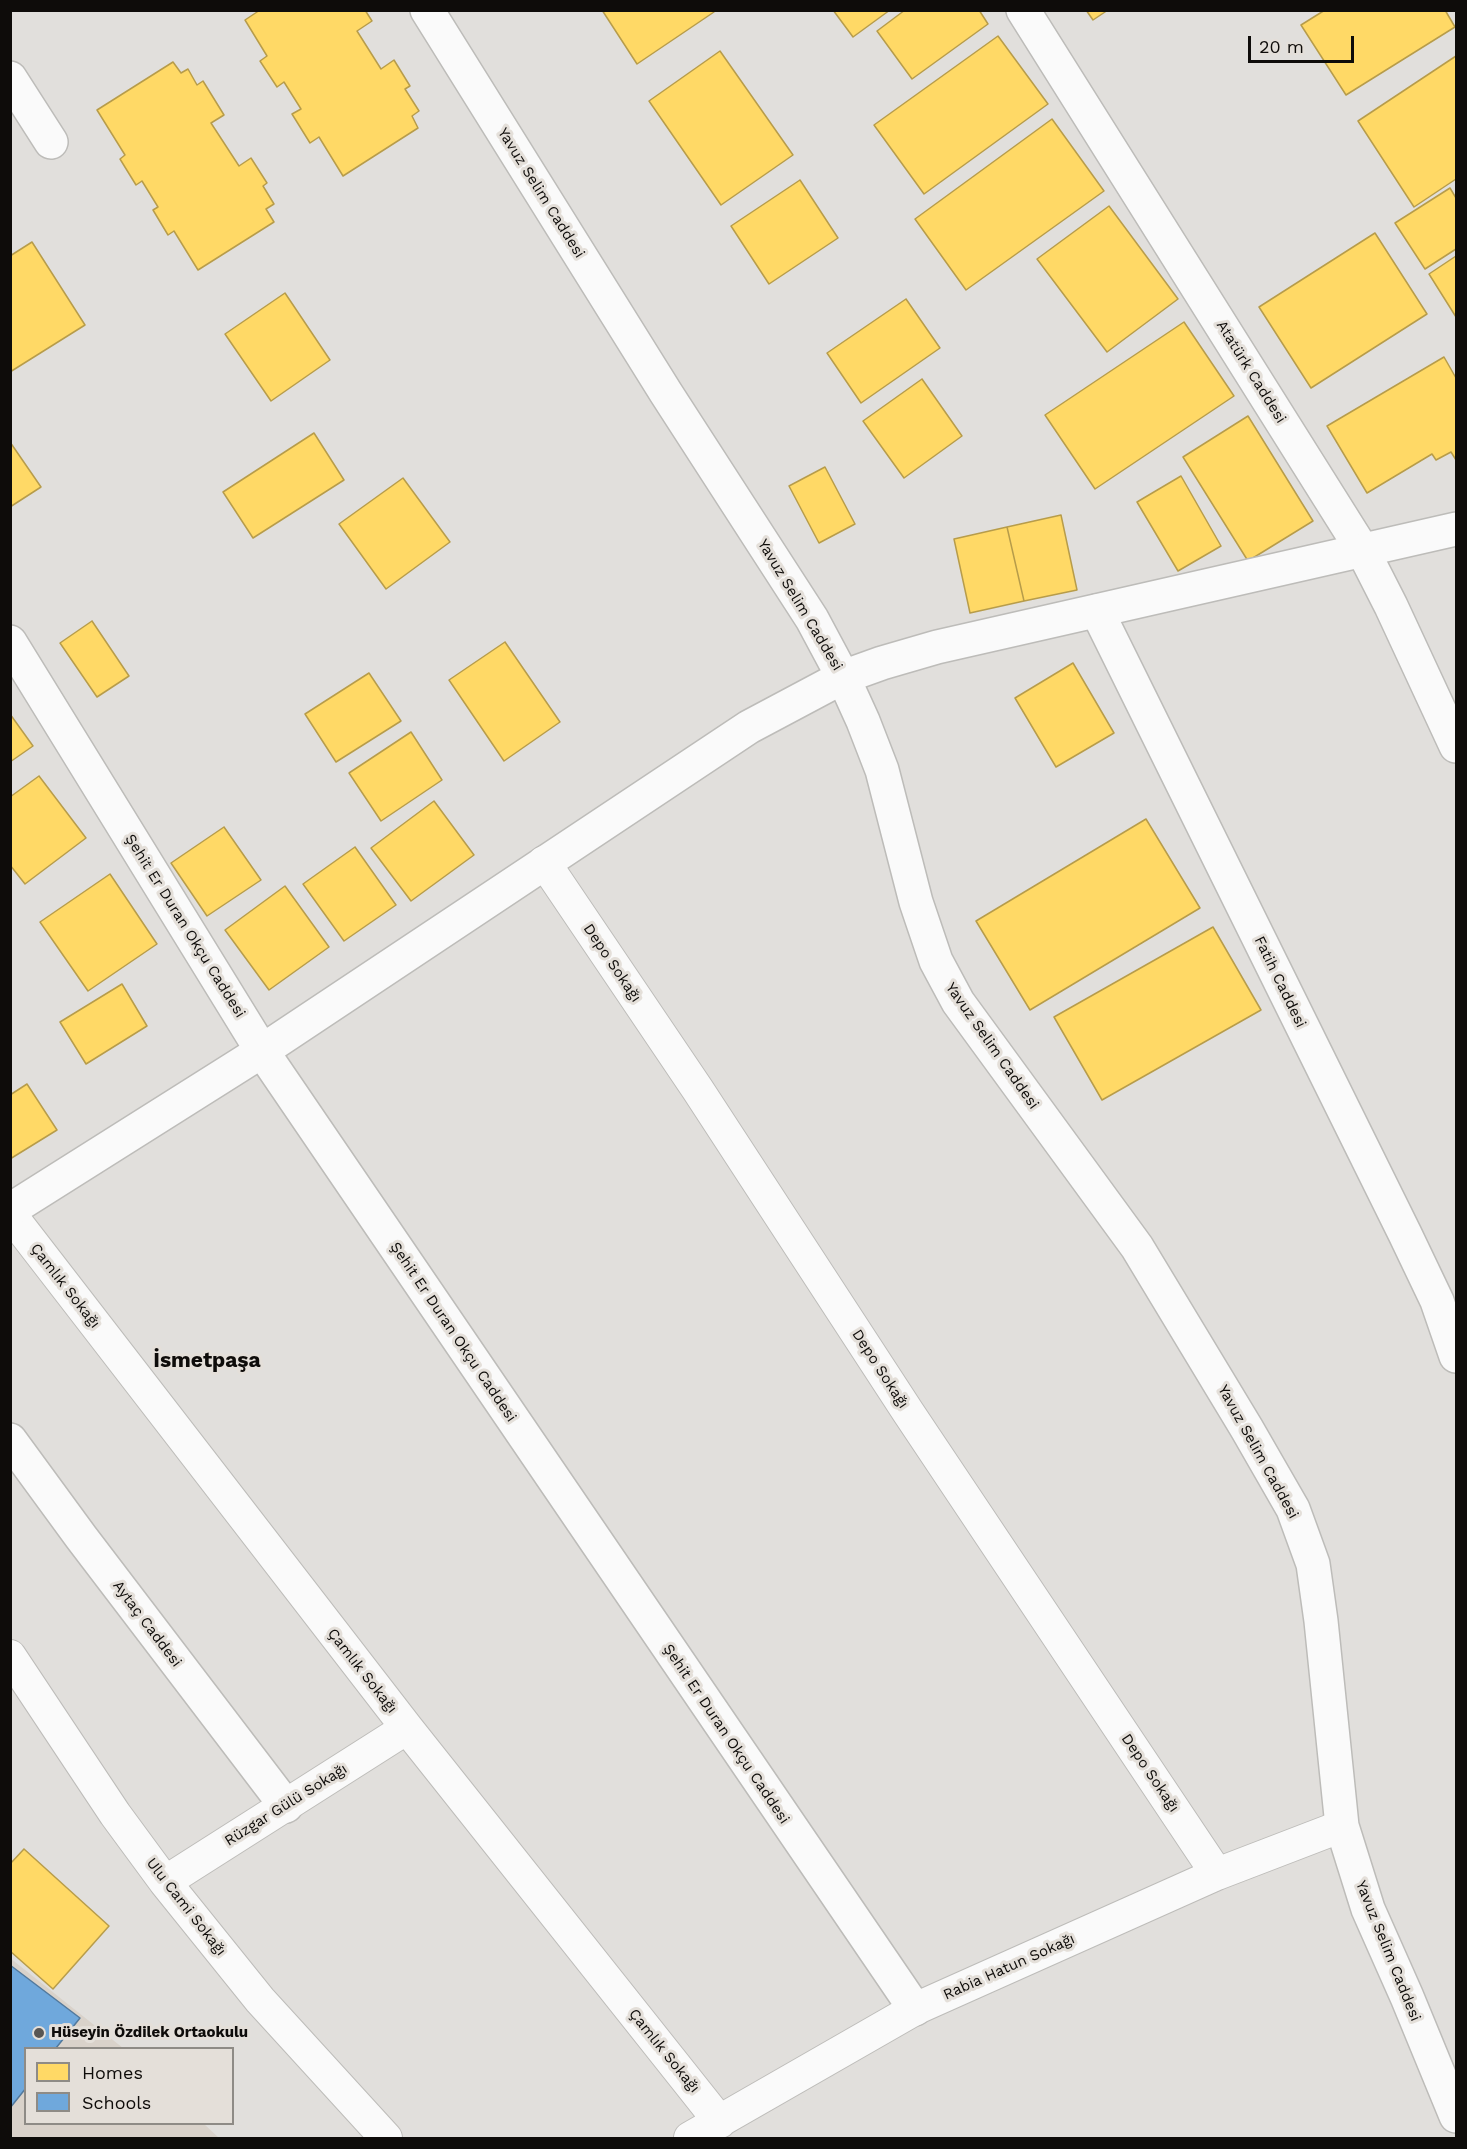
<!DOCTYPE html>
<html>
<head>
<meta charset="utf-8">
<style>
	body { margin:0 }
	#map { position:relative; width:1467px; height:2149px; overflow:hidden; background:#e1dfdc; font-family:"Work Sans",sans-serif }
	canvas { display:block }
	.frame { position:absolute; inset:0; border:12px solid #0e0c0a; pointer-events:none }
	.legend { position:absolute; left:24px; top:2047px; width:210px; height:78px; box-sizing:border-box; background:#e4dfd9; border:2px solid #8e8b86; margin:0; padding:8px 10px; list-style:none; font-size:18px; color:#0e0c0a }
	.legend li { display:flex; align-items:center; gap:12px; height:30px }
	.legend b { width:30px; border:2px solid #8e8b86 }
	.scale { position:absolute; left:1248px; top:36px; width:106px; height:27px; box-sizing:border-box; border:3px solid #0e0c0a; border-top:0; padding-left:8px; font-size:18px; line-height:21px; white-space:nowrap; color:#0e0c0a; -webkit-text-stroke:4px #e4dfd9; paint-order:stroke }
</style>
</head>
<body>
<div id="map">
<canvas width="1467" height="2149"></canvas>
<div class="frame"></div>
<ul class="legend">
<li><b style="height:16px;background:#ffd966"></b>Homes</li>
<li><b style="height:16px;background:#6fa8dc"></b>Schools</li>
</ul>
<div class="scale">20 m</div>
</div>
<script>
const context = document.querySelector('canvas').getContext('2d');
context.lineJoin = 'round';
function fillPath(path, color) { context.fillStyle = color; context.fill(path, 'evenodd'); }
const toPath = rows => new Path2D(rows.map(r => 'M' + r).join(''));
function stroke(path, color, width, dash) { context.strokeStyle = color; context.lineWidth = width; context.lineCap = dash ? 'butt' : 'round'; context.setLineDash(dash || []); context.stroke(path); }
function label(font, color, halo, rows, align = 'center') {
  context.font = font + ' "Work Sans",sans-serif'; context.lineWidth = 6; context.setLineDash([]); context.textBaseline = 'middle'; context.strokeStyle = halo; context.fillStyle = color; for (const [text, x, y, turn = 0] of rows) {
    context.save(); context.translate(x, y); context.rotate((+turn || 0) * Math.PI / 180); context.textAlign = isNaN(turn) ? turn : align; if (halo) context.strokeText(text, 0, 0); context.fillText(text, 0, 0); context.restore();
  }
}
const built = toPath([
	[10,1958,123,2048,26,2048,26,2124,204,2124,219,2138,11,2138]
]);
const homes = toPath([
	[260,10,365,10,372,21,357,31,381,69,394,60,410,86,405,89,419,111,412,116,418,128,343,176,319,137,310,143,292,114,301,109,284,82,277,87,260,61,267,56,245,20,260,10],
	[602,10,713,10,714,12,637,64,602,10],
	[833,10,890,10,853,37,833,10],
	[905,10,979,10,988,24,912,79,877,31,905,10],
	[1086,10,1108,10,1093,20,1086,10],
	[1325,10,1445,10,1455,27,1346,95,1301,25,1325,10],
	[998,36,1048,104,924,194,874,125,998,36],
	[720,51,793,155,721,205,649,101,720,51],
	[1456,56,1456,179,1414,207,1358,121,1456,56],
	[173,62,181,73,188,69,197,85,203,81,224,115,211,123,239,166,251,158,267,183,263,186,274,204,266,209,274,222,198,270,174,231,168,235,153,210,158,207,142,181,136,185,120,159,125,155,97,110,173,62],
	[1052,119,1104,191,966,290,915,219,1052,119],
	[800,180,838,238,769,284,731,226,800,180],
	[1450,188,1456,198,1456,249,1425,269,1395,223,1450,188],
	[1109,206,1178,299,1107,352,1037,259,1109,206],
	[1375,233,1427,314,1311,388,1259,307,1375,233],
	[32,242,85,325,10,372,10,256,32,242],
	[1456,256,1456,317,1429,274,1456,256],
	[285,293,330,360,271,401,225,334,285,293],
	[906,299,940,348,861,403,827,353,906,299],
	[1184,322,1234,396,1095,489,1045,415,1184,322],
	[1444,357,1456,378,1456,460,1451,452,1436,460,1432,454,1367,493,1327,426,1444,357],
	[922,379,962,436,904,478,863,421,922,379],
	[1248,416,1313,521,1248,561,1183,457,1248,416],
	[314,433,344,480,253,538,223,492,314,433],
	[10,442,41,487,10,507,10,442],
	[825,467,855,524,819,543,789,486,825,467],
	[1181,476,1221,546,1178,571,1137,502,1181,476],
	[403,478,450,542,386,589,339,524,403,478],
	[1061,515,1077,590,1024,601,1007,527,1061,515],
	[1007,527,1024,601,970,613,954,539,1007,527],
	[92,621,129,676,97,697,60,643,92,621],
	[505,642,560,722,504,761,449,680,505,642],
	[1073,663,1114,733,1056,767,1015,698,1073,663],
	[369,673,401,721,336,762,305,714,369,673],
	[10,714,33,746,10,762,10,714],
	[411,732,442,780,381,821,349,773,411,732],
	[39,776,86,838,25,884,10,865,10,797,39,776],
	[434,801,474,855,411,901,371,848,434,801],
	[1146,819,1200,908,1030,1010,976,921,1146,819],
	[224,827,261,880,207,916,171,863,224,827],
	[355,847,396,905,344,941,303,884,355,847],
	[110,874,157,944,88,991,40,922,110,874],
	[285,886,329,947,269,990,225,930,285,886],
	[1213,927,1261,1010,1102,1100,1054,1017,1213,927],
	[122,984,147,1026,86,1064,60,1022,122,984],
	[27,1084,57,1130,10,1159,10,1095,27,1084],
	[24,1849,109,1926,53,1989,10,1951,10,1864,24,1849]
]);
const schools = toPath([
	[10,1965,80,2018,56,2048,26,2048,26,2088,10,2108,10,1965]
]);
const minor = toPath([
	[544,862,698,1090,908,1412,1217,1874],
	[10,1214,407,1728,720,2122],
	[10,1656,115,1814,165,1882,260,2000,386,2138],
	[165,1882,407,1728],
	[690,2138,915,2009,1217,1874,1342,1826]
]);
const tertiary = toPath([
	[427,10,666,393,812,619,843,677,863,721,882,770,916,902,936,961,958,1002,1137,1247,1247,1429,1293,1509,1313,1564,1321,1621,1342,1826,1368,1909,1407,1997,1456,2116],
	[1023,10,1363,551,1391,606,1456,746],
	[10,78,51,142],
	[1097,611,1405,1234,1437,1301,1456,1356],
	[10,642,262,1051,915,2009],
	[10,1440,81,1537,286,1806]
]);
const secondary = toPath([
	[10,1210,262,1051,749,727,843,677,882,663,937,647,1456,529]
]);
const markers = [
	[39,2033,6,"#585654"]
];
const streetNames = [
	["Yavuz Selim Caddesi",541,193,58],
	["Atatürk Caddesi",1251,372,58],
	["Yavuz Selim Caddesi",800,605,59],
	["Şehit Er Duran Okçu Caddesi",185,926,58],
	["Depo Sokağı",612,963,56],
	["Fatih Caddesi",1280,982,64],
	["Yavuz Selim Caddesi",992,1046,55],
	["Çamlık Sokağı",65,1286,52],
	["Şehit Er Duran Okçu Caddesi",453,1332,56],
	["Depo Sokağı",880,1369,57],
	["Yavuz Selim Caddesi",1258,1452,61],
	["Aytaç Caddesi",147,1624,53],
	["Çamlık Sokağı",362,1671,52],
	["Şehit Er Duran Okçu Caddesi",726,1734,56],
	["Depo Sokağı",1150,1773,56],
	["Rüzgar Gülü Sokağı",286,1805,-32],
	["Ulu Cami Sokağı",186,1907,52],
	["Yavuz Selim Caddesi",1388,1951,68],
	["Rabia Hatun Sokağı",1009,1967,-24],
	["Çamlık Sokağı",664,2051,51]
];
const poiNames = [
	["Hüseyin Özdilek Ortaokulu",51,2033]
];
const districtNames = [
	["İsmetpaşa",207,1361]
];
fillPath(built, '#d9d2ca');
fillPath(homes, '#ffd966');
stroke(homes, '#b79c4a', 1.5);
fillPath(schools, '#6fa8dc');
stroke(schools, '#52799d', 1.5);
stroke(minor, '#bdbcb9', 34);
stroke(tertiary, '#bdbcb9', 36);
stroke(secondary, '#bdbcb9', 36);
stroke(minor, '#fafafa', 32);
stroke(tertiary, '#fafafa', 33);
stroke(secondary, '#fafafa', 33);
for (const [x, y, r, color] of markers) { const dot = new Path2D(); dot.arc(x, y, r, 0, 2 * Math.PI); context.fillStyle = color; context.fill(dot); stroke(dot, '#e4dfd9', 2); }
label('15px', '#0e0c0a', '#e4dfd9', streetNames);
label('bold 15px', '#0e0c0a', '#e4dfd9', poiNames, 'left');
label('bold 21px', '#0e0c0a', '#e4dfd9', districtNames);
</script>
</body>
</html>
